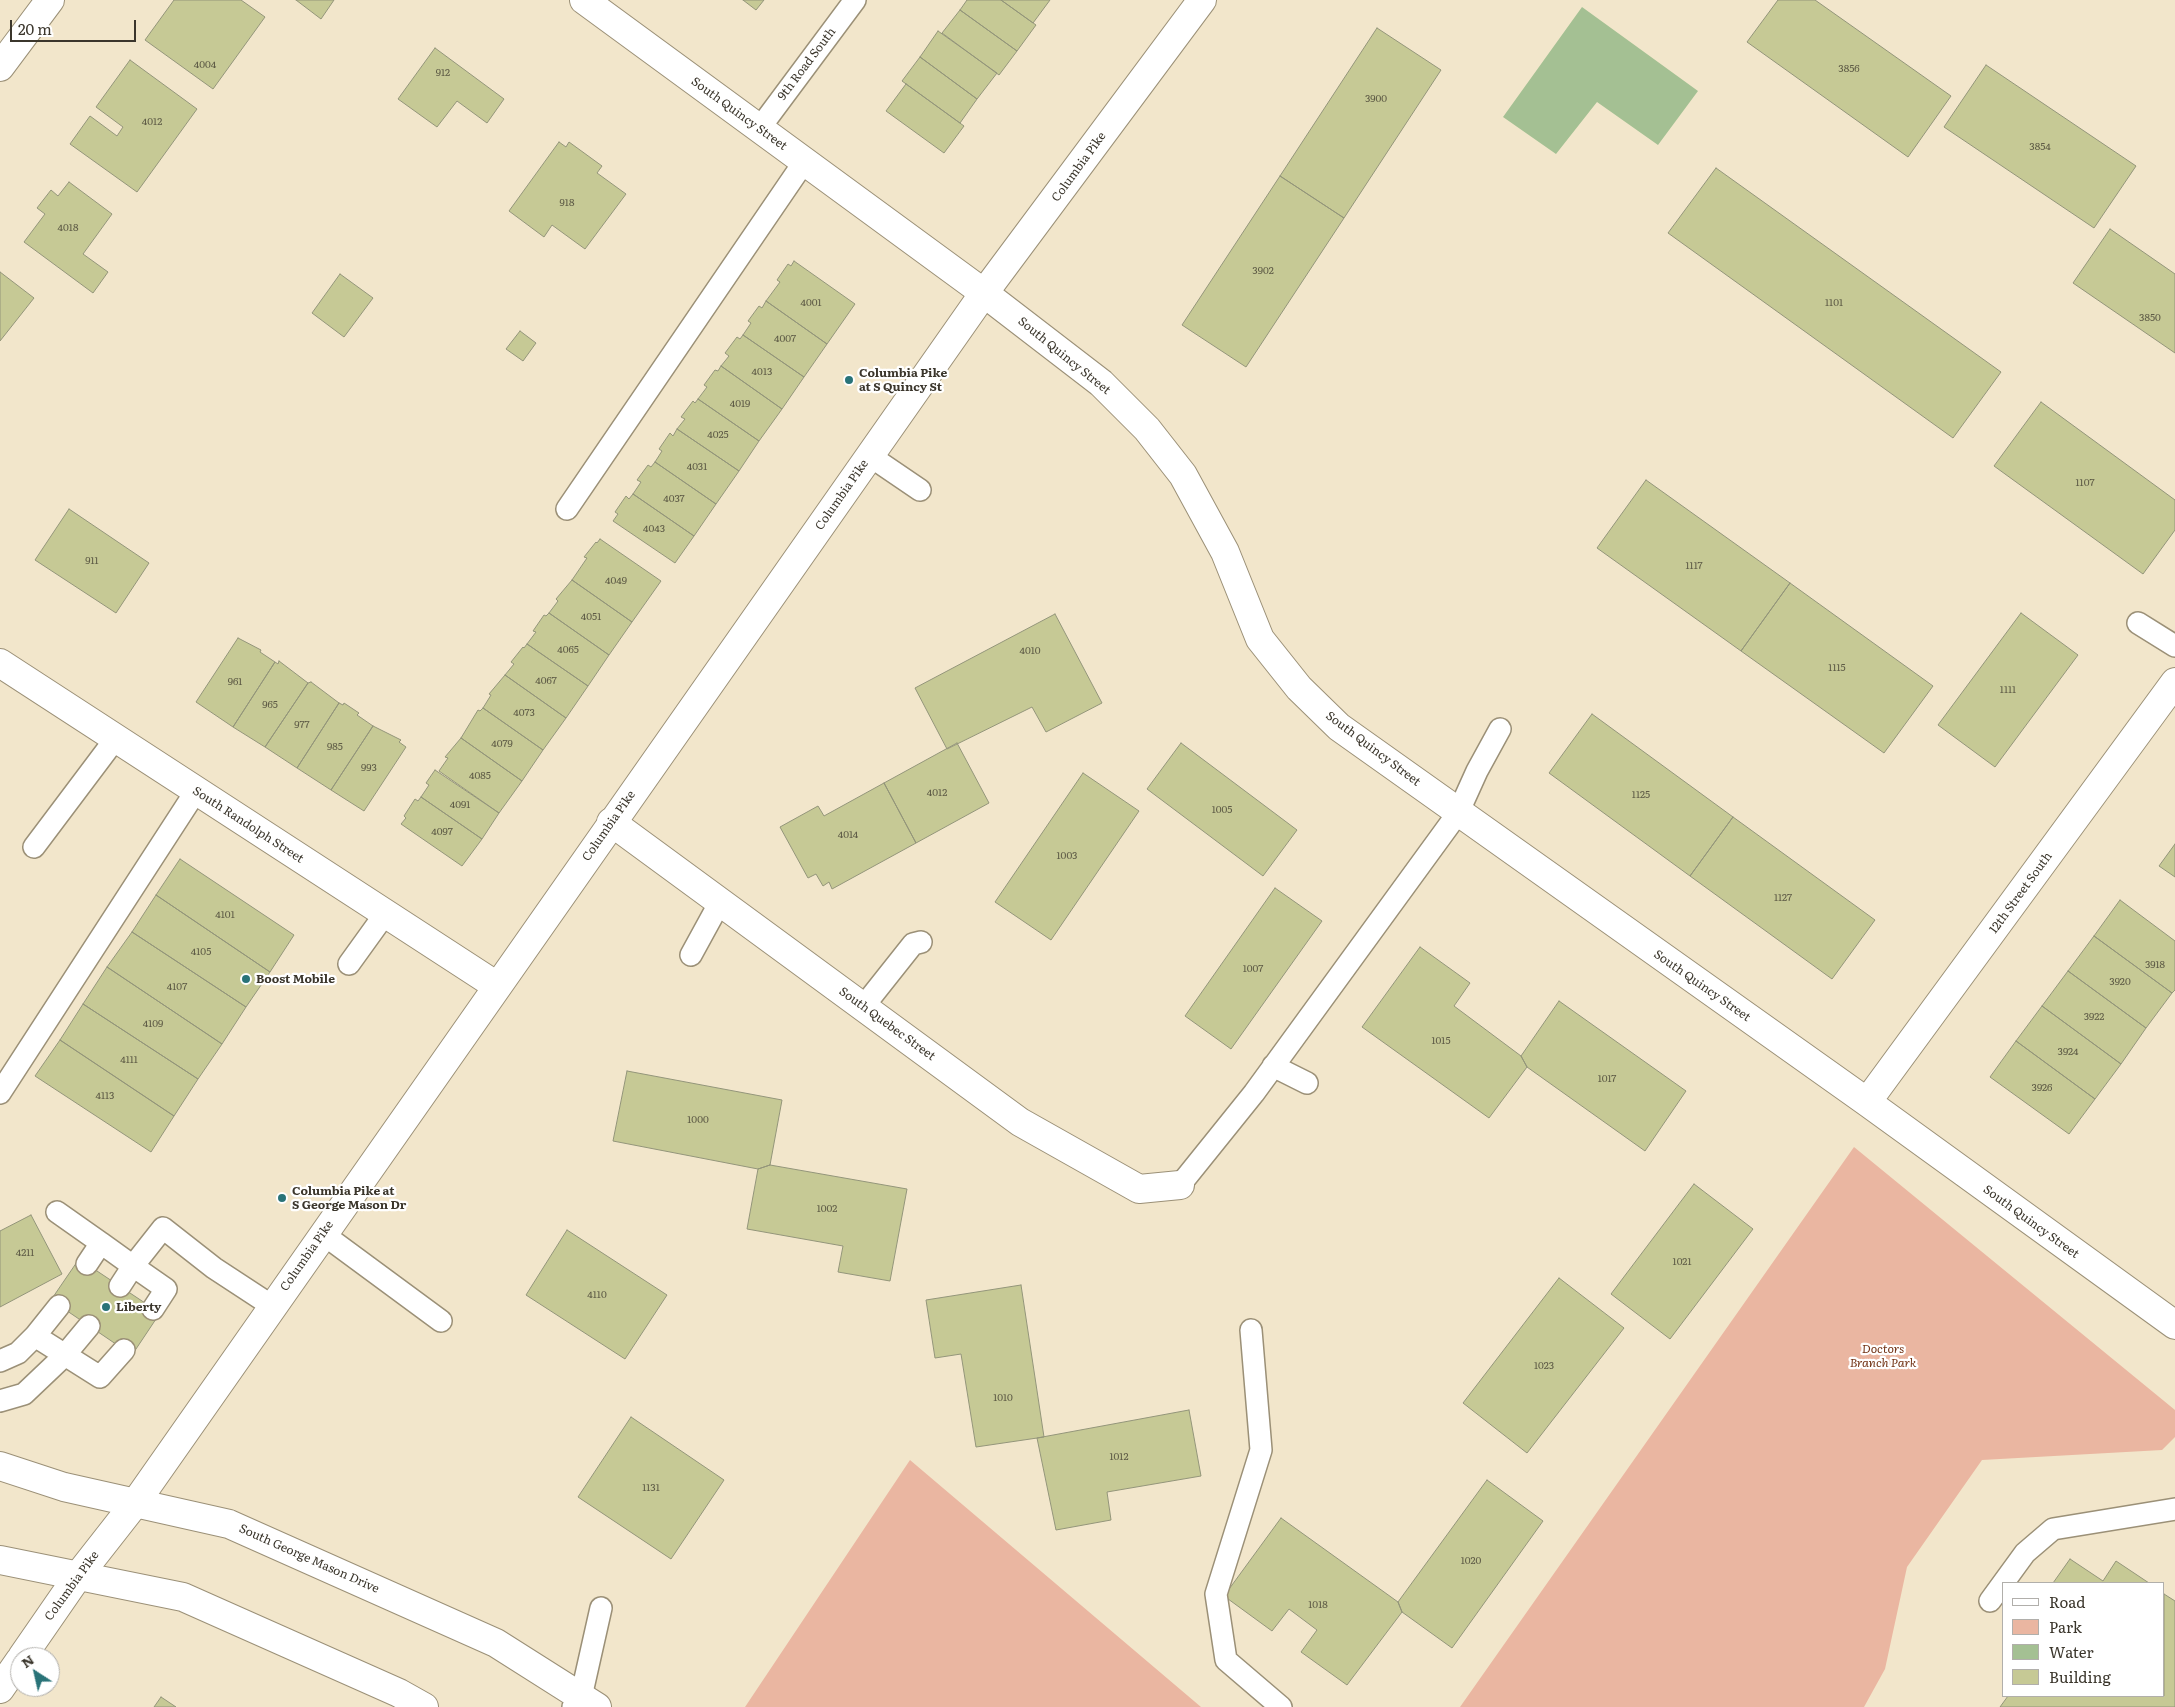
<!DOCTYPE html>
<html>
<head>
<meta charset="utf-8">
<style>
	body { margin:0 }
	#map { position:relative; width:2175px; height:1707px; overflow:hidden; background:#f2e6cb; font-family:Literata,serif }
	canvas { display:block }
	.legend { position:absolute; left:2002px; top:1582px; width:162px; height:115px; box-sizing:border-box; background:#fff; border:1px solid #b1afab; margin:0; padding:6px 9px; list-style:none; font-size:15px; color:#3b362c }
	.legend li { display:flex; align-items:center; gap:10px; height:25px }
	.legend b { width:25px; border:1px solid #b1afab }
	.north { position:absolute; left:10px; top:1647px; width:50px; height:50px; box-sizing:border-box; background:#fff; border:1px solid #b1afab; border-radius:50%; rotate:325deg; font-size:14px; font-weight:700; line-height:20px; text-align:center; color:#3b362c }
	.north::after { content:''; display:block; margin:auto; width:18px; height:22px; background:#297378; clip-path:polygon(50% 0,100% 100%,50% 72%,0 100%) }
	.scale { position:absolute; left:10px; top:20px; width:126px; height:22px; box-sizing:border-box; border:2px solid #3b362c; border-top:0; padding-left:6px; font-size:15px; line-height:18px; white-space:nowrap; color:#3b362c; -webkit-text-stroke:4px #fff; paint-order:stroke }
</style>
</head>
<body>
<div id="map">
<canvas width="2175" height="1707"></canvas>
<ul class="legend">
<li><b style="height:6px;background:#fff"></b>Road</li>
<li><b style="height:14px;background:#eab6a1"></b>Park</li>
<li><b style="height:14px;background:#a4c093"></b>Water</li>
<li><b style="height:14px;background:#c6c995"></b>Building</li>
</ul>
<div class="north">N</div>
<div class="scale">20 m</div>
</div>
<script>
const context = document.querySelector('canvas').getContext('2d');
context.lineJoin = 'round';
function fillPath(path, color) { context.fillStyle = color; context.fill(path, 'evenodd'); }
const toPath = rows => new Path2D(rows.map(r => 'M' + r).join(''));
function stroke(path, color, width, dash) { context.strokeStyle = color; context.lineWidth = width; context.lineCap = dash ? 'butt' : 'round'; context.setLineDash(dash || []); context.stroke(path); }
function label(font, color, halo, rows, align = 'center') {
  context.font = font + ' Literata,serif'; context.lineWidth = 4.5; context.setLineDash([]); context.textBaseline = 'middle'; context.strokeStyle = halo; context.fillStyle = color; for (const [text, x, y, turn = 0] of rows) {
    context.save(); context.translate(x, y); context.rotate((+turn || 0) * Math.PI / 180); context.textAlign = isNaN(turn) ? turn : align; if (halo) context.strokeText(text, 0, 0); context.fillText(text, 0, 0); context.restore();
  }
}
const green = toPath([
	[1854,1147,2175,1410,2175,1437,2162,1450,1982,1460,1907,1567,1885,1669,1864,1707,1460,1707],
	[910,1460,1201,1707,745,1707]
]);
const water = toPath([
	[1582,7,1698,91,1658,145,1597,102,1556,154,1503,117]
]);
const building = toPath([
	[174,0,241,0,265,17,213,89,145,40,174,0],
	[296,0,334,0,321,19,296,0],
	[743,0,764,0,756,10,743,0],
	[967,0,1001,0,1036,25,1017,51,960,10,967,0],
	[1001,0,1050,0,1033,23,1001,0],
	[1778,0,1815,0,1951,96,1908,157,1747,42,1778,0],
	[960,10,1017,51,999,75,942,33,960,10],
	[1377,28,1441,70,1344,218,1280,176,1377,28],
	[938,31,997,73,977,99,920,57,938,31],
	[435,48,504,99,487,123,457,101,437,127,398,99,435,48],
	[920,57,977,99,960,123,902,81,920,57],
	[130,60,197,109,137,192,70,144,90,116,117,136,123,127,96,107,130,60],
	[1986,65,2136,166,2094,228,1944,127,1986,65],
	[906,84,964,126,944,153,886,111,906,84],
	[559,142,566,147,569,142,602,166,597,173,626,194,585,249,552,225,544,237,509,211,559,142],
	[1716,168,2001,372,1953,438,1668,233,1716,168],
	[1280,176,1344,218,1246,367,1182,325,1280,176],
	[69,182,112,214,83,254,108,272,93,293,24,242,45,214,37,208,51,190,58,196,69,182],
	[2110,229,2175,274,2175,353,2073,283,2110,229],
	[794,261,855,304,827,344,766,301,780,282,777,280,788,264,791,266,794,261],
	[0,272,34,298,0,341,0,272],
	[340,274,373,298,344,337,312,313,340,274],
	[766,301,827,344,804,377,743,335,751,323,748,321,759,306,762,308,766,301],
	[520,331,536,343,523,361,506,349,520,331],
	[743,335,804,377,782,409,721,366,729,356,725,353,737,337,740,339,743,335],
	[721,366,782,409,759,441,698,399,707,387,704,385,715,370,718,371,721,366],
	[698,399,759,441,739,471,677,429,685,419,681,417,693,401,695,403,698,399],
	[2041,402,2175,500,2175,530,2143,574,1994,466,2041,402],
	[677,429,739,471,716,504,655,462,662,451,659,449,670,433,673,436,677,429],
	[655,462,716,504,694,536,633,494,641,482,637,480,648,465,651,467,655,462],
	[1646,480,1790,583,1741,651,1597,548,1646,480],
	[633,494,694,536,675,563,613,521,618,514,615,512,626,496,629,499,633,494],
	[69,509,149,563,116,613,35,560,69,509],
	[600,539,661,581,632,622,572,580,587,558,584,557,596,542,597,543,600,539],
	[572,580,632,622,609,655,549,613,558,601,556,599,572,580],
	[1790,583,1933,686,1884,753,1741,651,1790,583],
	[549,613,609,655,588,686,527,644,536,632,533,631,544,615,546,616,549,613],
	[2021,613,2078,655,1995,767,1938,725,2021,613],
	[1055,614,1102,703,1046,732,1032,707,947,749,915,688,1055,614],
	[238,638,261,650,260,652,275,662,233,727,196,702,238,638],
	[527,644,588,686,566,718,505,675,514,664,511,662,523,647,524,648,527,644],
	[279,661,308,683,265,747,233,727,275,662,278,664,279,661],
	[505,675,566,718,543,750,483,708,491,695,489,694,505,675],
	[311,682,339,703,297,768,265,747,308,683,311,682],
	[339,703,343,705,344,703,359,713,357,715,373,726,331,790,297,768,339,703],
	[483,708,543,750,522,781,461,738,478,710,480,711,483,708],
	[1592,714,1733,817,1690,876,1549,773,1592,714],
	[373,726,401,740,399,742,406,747,364,811,331,790,373,726],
	[461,738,522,781,499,813,439,771,448,758,445,757,461,738],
	[957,743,989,803,916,843,884,783,957,743],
	[1181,743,1297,830,1263,876,1147,789,1181,743],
	[435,770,499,813,482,839,421,797,429,785,426,783,435,770],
	[1083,773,1139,811,1051,940,995,902,1083,773],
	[884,783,916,843,832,889,829,882,823,886,816,874,808,878,780,827,818,806,824,816,884,783],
	[421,797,482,839,462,866,401,824,406,818,404,816,415,799,418,801,421,797],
	[1733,817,1875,920,1832,979,1690,876,1733,817],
	[2175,844,2175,877,2159,866,2175,844],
	[180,859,294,935,270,972,156,895,180,859],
	[1275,888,1322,921,1231,1049,1185,1016,1275,888],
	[156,895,270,972,246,1007,132,932,156,895],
	[2120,900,2175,941,2175,990,2172,993,2094,936,2120,900],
	[132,932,246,1007,222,1044,107,967,132,932],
	[2094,936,2172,993,2146,1028,2068,971,2094,936],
	[1420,947,1470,983,1454,1006,1521,1056,1527,1067,1489,1118,1362,1027,1420,947],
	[107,967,222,1044,198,1079,83,1004,107,967],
	[2068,971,2146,1028,2121,1064,2042,1006,2068,971],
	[1559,1001,1686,1091,1645,1151,1527,1067,1521,1056,1559,1001],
	[83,1004,198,1079,174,1116,60,1040,83,1004],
	[2042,1006,2121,1064,2095,1099,2016,1041,2042,1006],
	[60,1040,174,1116,151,1152,35,1076,60,1040],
	[2016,1041,2095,1099,2069,1134,1990,1077,2016,1041],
	[627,1071,782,1100,770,1165,758,1169,613,1141,627,1071],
	[770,1165,907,1189,890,1281,838,1272,843,1246,747,1229,758,1169,770,1165],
	[1694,1184,1753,1229,1670,1339,1611,1294,1694,1184],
	[31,1215,62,1274,0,1307,0,1231,31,1215],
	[567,1230,667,1295,625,1359,526,1295,567,1230],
	[79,1259,160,1313,132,1355,51,1300,79,1259],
	[1559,1278,1624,1328,1527,1453,1463,1403,1559,1278],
	[1021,1285,1044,1437,976,1447,961,1354,935,1358,926,1300,1021,1285],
	[1189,1410,1201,1476,1107,1492,1111,1520,1056,1530,1037,1438,1189,1410],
	[631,1417,724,1480,671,1559,578,1497,631,1417],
	[1487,1480,1543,1521,1452,1648,1402,1612,1398,1602,1487,1480],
	[1281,1518,1398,1602,1402,1612,1347,1685,1301,1652,1317,1630,1289,1609,1272,1631,1224,1596,1281,1518],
	[2070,1559,2103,1581,2116,1561,2149,1583,2053,1583,2070,1559],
	[2164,1594,2175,1601,2175,1707,2000,1707,2008,1696,2164,1696,2164,1594],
	[161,1697,176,1707,154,1707,161,1697]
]);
const service = toPath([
	[759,129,855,0],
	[870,456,920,490],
	[567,509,804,162],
	[2138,623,2175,646],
	[34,847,116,738],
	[691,955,720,902],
	[349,964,385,914],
	[863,1007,913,944,921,942],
	[1273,1066,1307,1083],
	[0,1093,196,791],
	[1180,1185,1254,1093,1458,813,1477,771,1500,729],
	[57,1212,101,1243],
	[323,1234,441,1321],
	[87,1264,101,1243,133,1266,163,1228,214,1268,272,1306],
	[120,1286,133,1266,166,1289,153,1309],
	[1251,1330,1261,1450,1216,1594,1226,1660,1281,1707],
	[35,1336,100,1377,124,1350],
	[0,1361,18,1353,35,1336,59,1306],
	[0,1401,24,1394,64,1356,89,1326],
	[1990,1601,2025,1553,2053,1529,2175,1509],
	[573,1707,581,1697,601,1608]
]);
const minor = toPath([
	[584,0,984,293,1101,383,1147,429,1183,475,1225,552,1260,639,1299,688,1339,727,1867,1102,2175,1325],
	[0,67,50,0],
	[0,663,497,986],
	[611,822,1020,1122,1139,1189,1180,1185],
	[1867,1102,2175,682]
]);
const secondary = toPath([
	[0,1466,64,1487,229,1524,496,1643,597,1707],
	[0,1560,183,1597,399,1693,424,1707]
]);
const primary = toPath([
	[22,1657,78,1576,136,1502,984,293,1202,0],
	[0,1689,20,1660]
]);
const markers = [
	[849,380,5,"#297378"],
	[246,979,5,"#297378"],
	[282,1198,5,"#297378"],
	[106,1307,5,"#297378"]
];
const numberNames = [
	["4004",205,65],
	["3856",1849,69],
	["912",443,73],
	["3900",1376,99],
	["4012",152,122],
	["3854",2040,147],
	["918",567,203],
	["4018",68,228],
	["3902",1263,271],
	["4001",811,303],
	["1101",1834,303],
	["3850",2150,318],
	["4007",785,339],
	["4013",762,372],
	["4019",740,404],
	["4025",718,435],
	["4031",697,467],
	["1107",2085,483],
	["4037",674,499],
	["4043",654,529],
	["911",92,561],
	["1117",1694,566],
	["4049",616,581],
	["4051",591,617],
	["4065",568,650],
	["4010",1030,651],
	["1115",1837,668],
	["4067",546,681],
	["961",235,682],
	["1111",2008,690],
	["965",270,705],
	["4073",524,713],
	["977",302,725],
	["4079",502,744],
	["985",335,747],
	["993",369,768],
	["4085",480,776],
	["4012",937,793],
	["1125",1641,795],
	["4091",460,805],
	["1005",1222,810],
	["4097",442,832],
	["4014",848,835],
	["1003",1067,856],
	["1127",1783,898],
	["4101",225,915],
	["4105",201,952],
	["3918",2155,965],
	["1007",1253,969],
	["3920",2120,982],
	["4107",177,987],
	["3922",2094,1017],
	["4109",153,1024],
	["1015",1441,1041],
	["3924",2068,1052],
	["4111",129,1060],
	["1017",1607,1079],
	["3926",2042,1088],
	["4113",105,1096],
	["1000",698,1120],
	["1002",827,1209],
	["4211",25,1253],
	["1021",1682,1262],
	["4110",597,1295],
	["1023",1544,1366],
	["1010",1003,1398],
	["1012",1119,1457],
	["1131",651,1488],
	["1020",1471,1561],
	["1018",1318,1605]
];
const streetNames = [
	["9th Road South",807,64,-53],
	["South Quincy Street",739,114,36],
	["Columbia Pike",1079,167,-54],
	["South Quincy Street",1064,356,39],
	["Columbia Pike",842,495,-55],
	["South Quincy Street",1373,749,37],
	["South Randolph Street",248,825,33],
	["Columbia Pike",609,826,-55],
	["12th Street South",2021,893,-54],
	["South Quincy Street",1702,986,35],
	["South Quebec Street",887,1024,36],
	["South Quincy Street",2031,1222,36],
	["Columbia Pike",307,1256,-55],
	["South George Mason Drive",309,1559,24],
	["Columbia Pike",72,1586,-54]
];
const poiNames = [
	["Columbia Pike",859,373],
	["at S Quincy St",859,387],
	["Boost Mobile",256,979],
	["Columbia Pike at",292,1191],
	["S George Mason Dr",292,1205],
	["Liberty",116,1307]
];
const parkNames = [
	["Doctors",1883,1349],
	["Branch Park",1883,1363]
];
fillPath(green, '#eab6a1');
fillPath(water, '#a4c093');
fillPath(building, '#c6c995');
stroke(building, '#93957a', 1);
stroke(service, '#9b9077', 24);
stroke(minor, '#9b9077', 30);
stroke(secondary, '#9b9077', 30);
stroke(primary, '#9b9077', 30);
stroke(service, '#fff', 21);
stroke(minor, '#fff', 28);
stroke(secondary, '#fff', 28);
stroke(primary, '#fff', 28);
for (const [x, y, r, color] of markers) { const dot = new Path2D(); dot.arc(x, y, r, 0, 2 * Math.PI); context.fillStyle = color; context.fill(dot); stroke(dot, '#fff', 2); }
label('10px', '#5e5b46', null, numberNames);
label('12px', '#3b362c', '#fff', streetNames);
label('bold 12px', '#3b362c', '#fff', poiNames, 'left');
label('italic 12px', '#733315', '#fff', parkNames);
</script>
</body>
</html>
